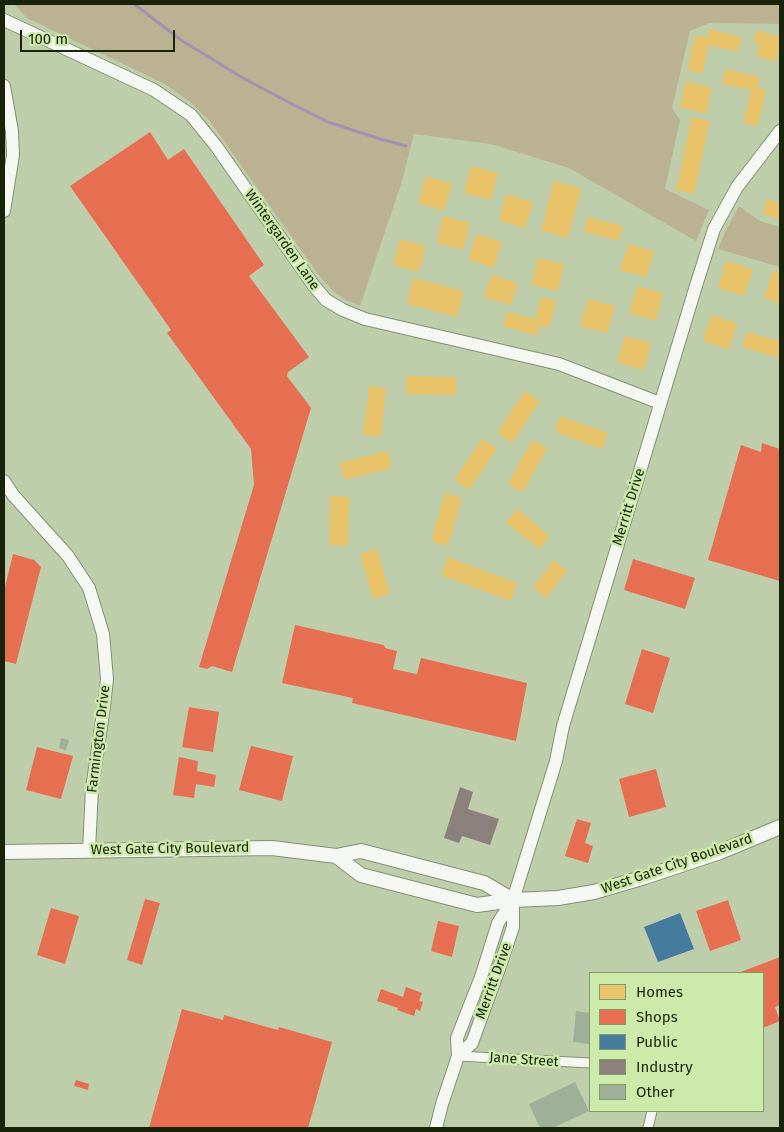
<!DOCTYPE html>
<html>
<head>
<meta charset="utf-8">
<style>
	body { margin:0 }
	#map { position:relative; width:784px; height:1132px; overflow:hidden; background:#beceab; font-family:"Fira Sans",sans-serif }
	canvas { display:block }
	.frame { position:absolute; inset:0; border:5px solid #182309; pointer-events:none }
	.legend { position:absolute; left:589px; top:972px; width:175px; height:140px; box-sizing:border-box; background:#cceaa9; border:1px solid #849a69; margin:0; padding:6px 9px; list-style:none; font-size:15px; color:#182309 }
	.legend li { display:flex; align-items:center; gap:10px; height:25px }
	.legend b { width:25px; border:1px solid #849a69 }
	.scale { position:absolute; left:20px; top:30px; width:155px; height:22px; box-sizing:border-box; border:2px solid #182309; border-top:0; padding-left:6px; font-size:15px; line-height:18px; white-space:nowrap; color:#182309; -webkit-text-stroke:4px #cceaa9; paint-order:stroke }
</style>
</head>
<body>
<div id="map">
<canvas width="784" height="1132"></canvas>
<div class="frame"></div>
<ul class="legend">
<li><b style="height:14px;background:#e9c46a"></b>Homes</li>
<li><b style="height:14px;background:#e76f51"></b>Shops</li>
<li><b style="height:14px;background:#457b9d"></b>Public</li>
<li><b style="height:14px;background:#8a817c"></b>Industry</li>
<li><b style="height:14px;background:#9eb097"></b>Other</li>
</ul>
<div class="scale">100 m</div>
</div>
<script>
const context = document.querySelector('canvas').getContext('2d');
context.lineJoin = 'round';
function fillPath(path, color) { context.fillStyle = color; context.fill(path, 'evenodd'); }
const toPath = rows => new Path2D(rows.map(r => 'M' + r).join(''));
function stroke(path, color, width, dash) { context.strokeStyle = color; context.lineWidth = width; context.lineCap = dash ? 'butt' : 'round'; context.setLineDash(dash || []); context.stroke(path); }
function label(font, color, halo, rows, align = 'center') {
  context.font = font + ' "Fira Sans",sans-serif'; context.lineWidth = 5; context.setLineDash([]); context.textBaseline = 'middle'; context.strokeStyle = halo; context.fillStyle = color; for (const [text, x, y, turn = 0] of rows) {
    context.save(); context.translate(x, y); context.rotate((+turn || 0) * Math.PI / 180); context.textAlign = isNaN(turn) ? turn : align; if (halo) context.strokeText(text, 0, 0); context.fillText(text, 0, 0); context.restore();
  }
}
const green = toPath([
	[14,4,780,4,780,24,709,23,690,31,672,108,680,120,665,189,709,210,696,241,569,168,491,144,414,134,402,181,360,306,346,300,332,290,318,274,209,120,189,101,163,83,27,18],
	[739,206,760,221,780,227,780,267,718,249,726,230]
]);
const homes = toPath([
	[709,29,741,37,738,52,709,45,702,74,687,70,695,35,707,38],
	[757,30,780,37,780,44,775,62,756,56,760,45,753,43],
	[725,69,760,77,757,87,766,90,758,126,743,123,751,90,722,84],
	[686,81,712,88,706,114,679,107],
	[692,117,710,121,694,194,676,190],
	[471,166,498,173,491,200,464,193],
	[426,176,452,184,444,211,418,203],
	[554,181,581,188,568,238,541,231],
	[506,194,533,202,525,228,499,221],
	[767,199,780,203,780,220,763,214],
	[443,216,470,223,463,250,437,243],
	[587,217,623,226,619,241,584,232],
	[476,234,502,242,494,268,468,260],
	[400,239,426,246,419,272,393,265],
	[628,244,654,251,647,277,620,270],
	[538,258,564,264,558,291,531,285],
	[726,261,753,269,745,296,718,288],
	[772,271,780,273,780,303,764,298],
	[491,275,518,283,511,305,484,297],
	[413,278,464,291,457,317,407,304],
	[637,286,663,293,656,321,629,313],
	[541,297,556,301,549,328,540,325,537,336,503,326,507,312,535,319],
	[588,299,615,306,607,333,580,326],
	[711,315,737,323,729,349,703,341],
	[746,332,780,341,780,358,742,347],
	[625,336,651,343,644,370,617,362],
	[406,376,456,377,456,395,406,394],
	[369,386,386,388,381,437,363,435],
	[525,391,540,401,512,443,497,433],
	[560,416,608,433,602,449,555,432],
	[482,439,497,449,469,490,454,480],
	[532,440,547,448,523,493,508,484],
	[388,451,392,468,344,480,339,463],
	[445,493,462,498,448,546,431,541],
	[330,496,349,497,348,546,329,545],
	[517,509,550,536,540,549,506,523],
	[377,549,390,593,373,599,360,554],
	[448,557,517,583,511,601,441,575],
	[553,560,567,570,547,598,533,588]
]);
const shops = toPath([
	[150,132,168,160,184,149,264,265,249,276,309,357,288,372,287,376,311,408,232,672,212,666,207,669,199,667,254,485,251,449,167,333,171,330,70,186],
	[762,443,780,449,780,581,708,560,741,445,761,452],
	[13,554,34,560,41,567,16,664,4,661,4,591],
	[633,559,695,578,685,609,624,590],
	[295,625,384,645,385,648,397,651,393,669,417,674,421,658,527,683,516,741,352,703,353,698,282,683],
	[642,649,670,658,653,713,625,704],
	[189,707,219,712,213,752,182,747],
	[251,746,293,756,282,801,239,790],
	[37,747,73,756,61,799,26,790],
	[179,757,198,761,197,771,216,775,214,787,196,784,194,798,173,795],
	[656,769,666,807,629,817,619,779],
	[577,819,591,823,585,843,593,846,588,863,565,856],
	[145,899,160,903,142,965,127,960],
	[728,900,741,940,710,951,696,911],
	[51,908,79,916,65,964,37,955],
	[438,921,459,926,452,957,431,951],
	[780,957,780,1005,775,1007,780,1021,763,1028,763,973,738,973],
	[406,987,422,993,419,1001,423,1002,420,1011,416,1009,414,1016,397,1010,398,1008,377,1001,381,989,403,997],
	[182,1009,223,1020,224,1015,278,1030,279,1027,332,1042,308,1128,149,1128],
	[76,1080,89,1084,88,1090,74,1086]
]);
const public = toPath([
	[680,913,694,949,658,962,644,927]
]);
const industry = toPath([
	[460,787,473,792,468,809,499,819,490,845,462,836,459,843,444,838]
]);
const stream = toPath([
	[134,4,181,40,243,78,290,103,328,122,380,139,406,146]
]);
const building = toPath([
	[61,738,69,740,66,750,59,748],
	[576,1011,590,1013,589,1044,573,1042],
	[575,1082,589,1111,553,1128,540,1128,529,1104]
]);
const street = toPath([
	[458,1056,590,1063],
	[648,1128,652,1111]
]);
const secondary = toPath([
	[4,20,154,90,191,115,216,146,314,286,326,300,343,310,365,319,559,364,660,403],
	[4,86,12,131,13,155,4,211],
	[4,481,13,495,68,556,89,588,103,634,107,679,104,706,92,789,89,850],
	[458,1056,472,1043,501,963,513,927,513,901],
	[436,1128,442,1104,458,1056,457,1038,481,977,498,923,513,900,534,832,556,761,563,726,695,289,714,229,737,187,780,131]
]);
const primary = toPath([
	[4,852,272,848,336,856,361,851,484,883,513,900],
	[336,856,361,875,477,905,513,900,558,898,594,892,645,877,720,852,780,827]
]);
const streetNames = [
	["Wintergarden Lane",282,240,55],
	["Merritt Drive",629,507,-73],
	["Farmington Drive",99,739,-83],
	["West Gate City Boulevard",170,849,-1],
	["West Gate City Boulevard",677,864,-19],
	["Merritt Drive",494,981,-70],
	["Jane Street",524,1060,4]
];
fillPath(green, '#bab292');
fillPath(homes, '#e9c46a');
fillPath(shops, '#e76f51');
fillPath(public, '#457b9d');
fillPath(industry, '#8a817c');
stroke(stream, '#a192ae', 3);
fillPath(building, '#9eb097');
stroke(street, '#848f75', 11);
stroke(secondary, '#848f75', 14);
stroke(primary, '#848f75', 16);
stroke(street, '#f5f8f2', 9);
stroke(secondary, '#f5f8f2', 12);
stroke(primary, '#f5f8f2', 14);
label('14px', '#182309', '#cceaa9', streetNames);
</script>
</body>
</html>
